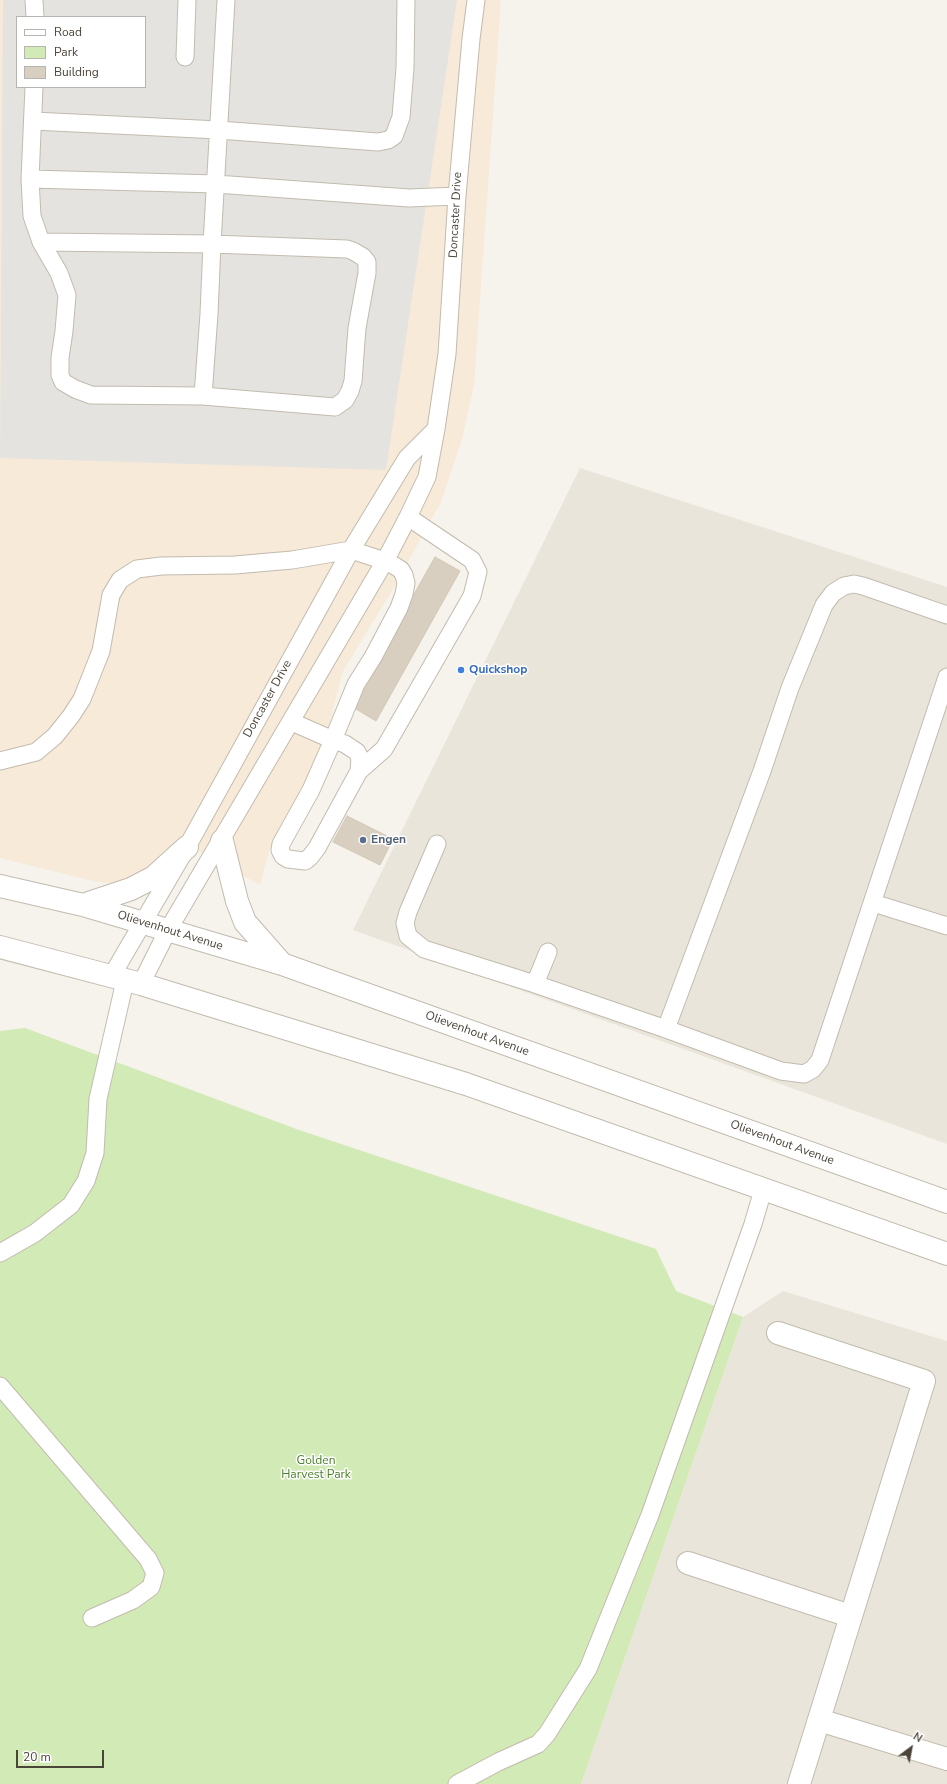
<!DOCTYPE html>
<html>
<head>
<meta charset="utf-8">
<style>
	body { margin:0 }
	#map { position:relative; width:947px; height:1784px; overflow:hidden; background:#f6f3ec; font-family:"Nunito Sans",sans-serif }
	canvas { display:block }
	.legend { position:absolute; left:16px; top:16px; width:130px; height:72px; box-sizing:border-box; background:#fff; border:1px solid #b7b4b0; margin:0; padding:5px 7px; list-style:none; font-size:12px; color:#4b4439 }
	.legend li { display:flex; align-items:center; gap:8px; height:20px }
	.legend b { width:20px; border:1px solid #b7b4b0 }
	.north { position:absolute; left:891px; top:1728px; width:40px; height:40px; -webkit-text-stroke:3px #fff; paint-order:stroke; rotate:32deg; font-size:11px; font-weight:700; line-height:16px; text-align:center; color:#4b4439 }
	.north::after { content:''; display:block; margin:auto; width:14px; height:18px; background:#4b4439; clip-path:polygon(50% 0,100% 100%,50% 72%,0 100%) }
	.scale { position:absolute; left:16px; top:1750px; width:88px; height:18px; box-sizing:border-box; border:2px solid #4b4439; border-top:0; padding-left:5px; font-size:12px; line-height:14px; white-space:nowrap; color:#4b4439; -webkit-text-stroke:3px #fff; paint-order:stroke }
</style>
</head>
<body>
<div id="map">
<canvas width="947" height="1784"></canvas>
<ul class="legend">
<li><b style="height:5px;background:#fff"></b>Road</li>
<li><b style="height:11px;background:#d2eab5"></b>Park</li>
<li><b style="height:11px;background:#d8cfc1"></b>Building</li>
</ul>
<div class="north">N</div>
<div class="scale">20 m</div>
</div>
<script>
const context = document.querySelector('canvas').getContext('2d');
context.lineJoin = 'round';
function fillPath(path, color) { context.fillStyle = color; context.fill(path, 'evenodd'); }
const toPath = rows => new Path2D(rows.map(r => 'M' + r).join(''));
function stroke(path, color, width, dash) { context.strokeStyle = color; context.lineWidth = width; context.lineCap = dash ? 'butt' : 'round'; context.setLineDash(dash || []); context.stroke(path); }
function label(font, color, halo, rows, align = 'center') {
  context.font = font + ' "Nunito Sans",sans-serif'; context.lineWidth = 3; context.setLineDash([]); context.textBaseline = 'middle'; context.strokeStyle = halo; context.fillStyle = color; for (const [text, x, y, turn = 0] of rows) {
    context.save(); context.translate(x, y); context.rotate((+turn || 0) * Math.PI / 180); context.textAlign = isNaN(turn) ? turn : align; if (halo) context.strokeText(text, 0, 0); context.fillText(text, 0, 0); context.restore();
  }
}
const residential = toPath([
	[580,468,947,587,947,1144,353,930],
	[783,1291,947,1341,947,1784,581,1784,743,1317]
]);
const commercial = toPath([
	[0,0,501,0,474,385,462,439,441,502,390,594,343,671,319,763,269,851,260,885,177,839,168,855,156,869,120,883,97,882,0,858],
	[17,17,145,17,145,87,17,87]
]);
const green = toPath([
	[25,1028,299,1130,656,1249,676,1291,743,1317,581,1784,0,1784,0,1031]
]);
const parking = toPath([
	[3,0,457,0,386,470,0,458],
	[17,17,145,17,145,87,17,87]
]);
const building = toPath([
	[435,557,460,571,376,721,351,706,435,557],
	[347,816,393,839,380,865,333,842,347,816]
]);
const service = toPath([
	[34,0,35,17],
	[185,57,187,0],
	[34,87,30,179,32,216,41,242,59,273,67,295,64,331,60,358,60,375,63,382,75,389,91,395,203,396,335,407,345,400,350,391,353,381,357,328,367,273,367,262,363,257,353,251,347,249,212,244,41,242],
	[33,121,219,130,378,142,388,140,394,136,401,117,405,68,406,0],
	[30,179,216,184,409,198,457,196],
	[203,396,209,314,212,244,226,0],
	[333,740,345,744,357,752,360,758,359,771,317,848,310,857,305,861,288,859,283,856,280,850,281,844,311,790,333,740],
	[0,761,36,752,55,736,71,716,82,699,101,651,111,595,120,580,137,569,161,566,235,565,292,560,351,550,385,561,395,566,401,570,404,575,406,583,404,594,399,608,373,657,356,684,333,740,292,722],
	[359,771,384,749,472,596,478,572,472,560,408,517],
	[437,844,408,912,405,923,408,936,424,949,535,984],
	[873,903,947,926],
	[548,952,535,984,666,1029,762,771,790,688,824,605,833,593,844,586,854,584,863,586,947,615],
	[111,977,187,847,351,550,407,458,436,429],
	[141,984,168,930,385,561,408,517,427,477,436,429,447,354,457,196,471,39,476,0],
	[666,1029,781,1071,804,1074,813,1069,820,1060,947,677],
	[0,1253,35,1233,71,1205,86,1181,95,1153,98,1099,125,981],
	[0,1386,148,1559,155,1573,151,1587,133,1600,92,1618],
	[457,1784,498,1762,538,1744,547,1734,588,1669,650,1515,753,1224,763,1190]
]);
const minor = toPath([
	[778,1333,924,1381,799,1784],
	[688,1563,850,1616],
	[819,1720,947,1759]
]);
const tertiary = toPath([
	[222,841,237,901,245,922,282,964],
	[0,886,83,905,282,964,947,1202],
	[83,905,131,889,154,877,187,847],
	[0,947,141,984,466,1084,947,1254]
]);
const markers = [
	[461,670,4,"#3f7fe0"],
	[363,840,4,"#5c6f8a"]
];
const streetNames = [
	["Doncaster Drive",456,215,-87],
	["Doncaster Drive",268,699,-61],
	["Olievenhout Avenue",170,931,17],
	["Olievenhout Avenue",477,1034,20],
	["Olievenhout Avenue",782,1143,20]
];
const shopNames = [
	["Quickshop",469,670]
];
const serviceNames = [
	["Engen",371,840]
];
const parkNames = [
	["Golden",316,1461],
	["Harvest Park",316,1475]
];
fillPath(residential, '#eae5da');
fillPath(commercial, '#f7ead8');
fillPath(green, '#d2eab5');
fillPath(parking, '#e5e3e0');
fillPath(building, '#d8cfc1');
stroke(building, '#d3c7b4', 1);
stroke(service, '#c2bbae', 19);
stroke(minor, '#c2bbae', 24);
stroke(tertiary, '#c2bbae', 24);
stroke(service, '#fff', 17);
stroke(minor, '#fff', 22);
stroke(tertiary, '#fff', 22);
for (const [x, y, r, color] of markers) { const dot = new Path2D(); dot.arc(x, y, r, 0, 2 * Math.PI); context.fillStyle = color; context.fill(dot); stroke(dot, '#fff', 1.5); }
label('12px', '#4b4439', '#fff', streetNames);
label('bold 12px', '#366cbe', '#fff', shopNames, 'left');
label('bold 12px', '#4e5e75', '#fff', serviceNames, 'left');
label('12px', '#4a7f2a', '#fff', parkNames);
</script>
</body>
</html>
